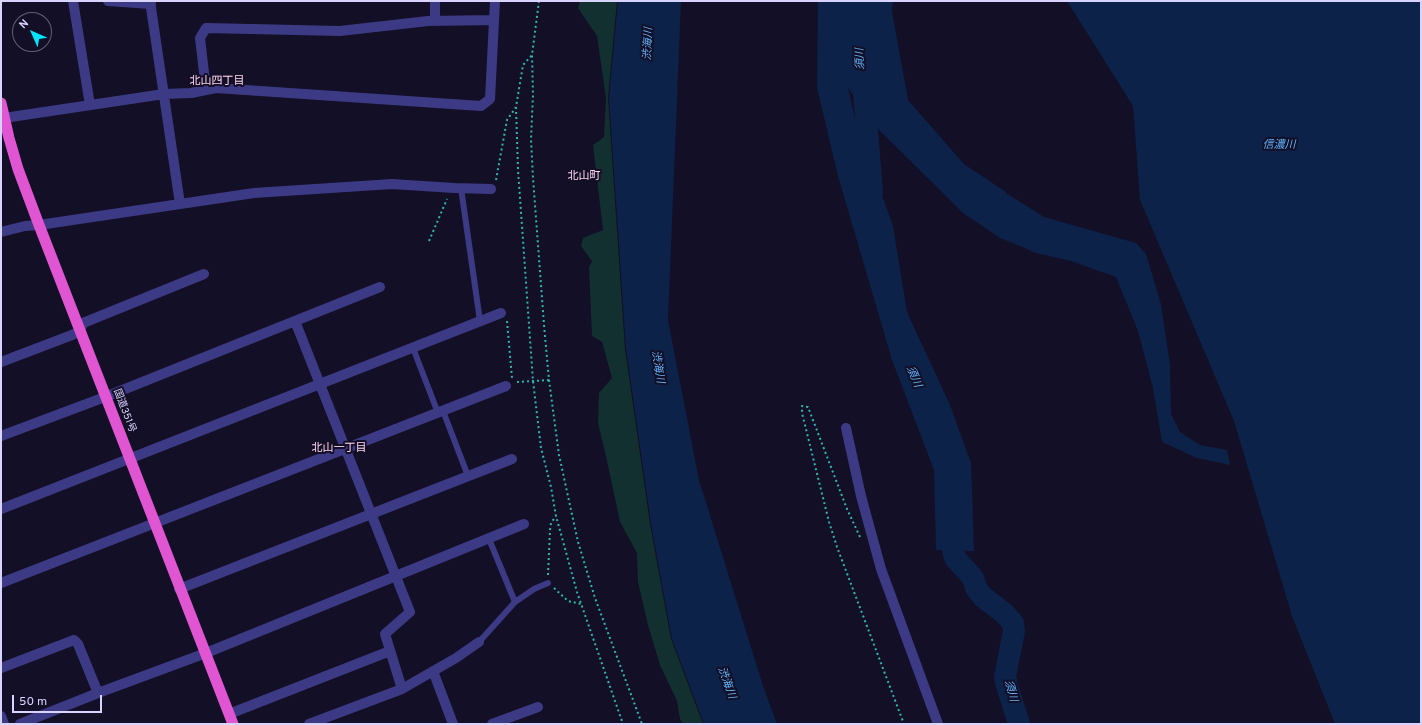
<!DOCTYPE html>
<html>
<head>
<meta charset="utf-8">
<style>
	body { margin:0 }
	#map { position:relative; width:1422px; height:725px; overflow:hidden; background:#130f26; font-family:Overpass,sans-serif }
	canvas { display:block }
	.frame { position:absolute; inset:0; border:2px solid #d9d4ff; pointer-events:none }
	.north { position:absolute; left:12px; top:12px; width:40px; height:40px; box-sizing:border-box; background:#130f26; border:1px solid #625e7d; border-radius:50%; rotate:315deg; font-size:11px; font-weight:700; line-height:16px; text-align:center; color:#d9d4ff }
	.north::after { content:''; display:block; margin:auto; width:14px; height:18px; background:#00e5ff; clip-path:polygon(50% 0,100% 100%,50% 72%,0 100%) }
	.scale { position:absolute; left:12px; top:695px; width:90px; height:18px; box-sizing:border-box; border:2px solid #d9d4ff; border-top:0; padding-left:5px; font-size:12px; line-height:14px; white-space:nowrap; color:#d9d4ff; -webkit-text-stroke:3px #130f26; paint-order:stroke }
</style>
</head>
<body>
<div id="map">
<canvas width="1422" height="725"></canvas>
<div class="frame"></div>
<div class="north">N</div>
<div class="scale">50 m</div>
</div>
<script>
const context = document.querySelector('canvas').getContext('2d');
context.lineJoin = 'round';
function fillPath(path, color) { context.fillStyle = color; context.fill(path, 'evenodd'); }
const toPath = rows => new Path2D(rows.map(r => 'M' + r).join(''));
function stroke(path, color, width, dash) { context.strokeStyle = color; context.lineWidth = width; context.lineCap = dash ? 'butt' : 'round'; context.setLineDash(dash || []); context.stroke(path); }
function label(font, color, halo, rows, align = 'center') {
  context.font = font + ' Overpass,"Noto Sans JP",sans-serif'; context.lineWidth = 4; context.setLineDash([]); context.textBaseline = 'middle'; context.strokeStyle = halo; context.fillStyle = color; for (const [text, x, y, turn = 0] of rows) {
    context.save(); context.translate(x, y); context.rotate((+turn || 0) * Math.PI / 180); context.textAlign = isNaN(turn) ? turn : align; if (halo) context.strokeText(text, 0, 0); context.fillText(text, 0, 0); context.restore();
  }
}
const green = toPath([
	[580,1,617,1,608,98,625,349,650,524,671,639,703,724,683,724,680,719,677,701,660,665,648,625,638,582,637,553,620,522,606,456,598,423,599,393,612,378,602,342,592,336,589,267,592,261,581,246,583,238,603,230,593,145,604,137,606,98,597,36,578,8]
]);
const water = toPath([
	[618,1,681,1,668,320,699,480,764,689,777,724,704,724,672,639,651,524,626,349,609,98],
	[818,1,893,1,892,11,908,100,964,164,1006,192,1006,193,1044,217,1136,243,1146,254,1161,304,1170,365,1171,414,1180,432,1200,445,1227,450,1230,465,1197,458,1162,442,1153,388,1138,331,1116,277,1071,261,1036,253,1020,246,1000,238,963,213,880,131,848,88,856,123,893,226,907,312,950,405,971,463,974,551,936,550,934,470,892,360,838,176,817,88],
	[1067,1,1421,1,1421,724,1335,724,1292,616,1234,421,1140,200,1133,106]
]);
const river = toPath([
	[863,81,872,192],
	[954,520,952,546,955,558,973,578,976,588,983,597,1004,613,1013,623,1014,631,1005,677,1008,689,1019,724]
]);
const path = toPath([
	[539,1,532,55,533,95,531,139,533,178,544,325,549,380,559,455,578,542,595,598,642,724],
	[516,107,518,170,533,381,541,448,551,487,556,516,577,592,623,724],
	[496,180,507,120,516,107,523,65,532,55],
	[429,241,447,199],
	[507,321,512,378],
	[517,382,549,380],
	[860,537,847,509,808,407,802,406,802,413,829,522,837,547,904,724],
	[548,575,550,530,551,523,556,516],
	[554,588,568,601,581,604]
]);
const service = toPath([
	[461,188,480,321],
	[413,348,438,413],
	[443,411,468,476],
	[489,539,515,602],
	[479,642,515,602,534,589,548,583]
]);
const minor = toPath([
	[73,1,90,105],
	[108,1,151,4],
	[150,1,180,204],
	[435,1,435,21],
	[206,90,200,38,206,28,340,31,428,21,494,20],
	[4,118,164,94,191,93,216,88,481,106,490,99,495,1],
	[1,232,25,226,39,225,254,193,392,184,454,188,491,189],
	[295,321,410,612,385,634,402,689],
	[1,362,72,335,80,331,83,323,204,274],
	[846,428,861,496,881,569,938,724],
	[1,436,105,397,380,287],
	[1,509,501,313],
	[1,583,506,386],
	[179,589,512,459],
	[1,668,74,640,78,644,98,693],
	[433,671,453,724],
	[229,714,390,651],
	[1,716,4,724],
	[20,724,98,693,206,653,524,524],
	[309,724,402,689,456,658,479,642],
	[492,724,538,707]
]);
const trunk = toPath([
	[1,103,9,138,18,169,39,225,233,724]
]);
const streetNames = [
	["国道351号",124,411,69]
];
const waterNames = [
	["渋海川",649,44,-88],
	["須川",861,59,-93],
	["信濃川",1279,146],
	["渋海川",657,367,81],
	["須川",913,377,67],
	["渋海川",726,683,70],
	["須川",1010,691,75]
];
const neighbourhoodNames = [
	["北山四丁目",217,82],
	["北山町",584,177],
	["北山一丁目",339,449]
];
fillPath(green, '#12302f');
fillPath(water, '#0c2248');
stroke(river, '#0c2248', 22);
stroke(path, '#2fb8b0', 2, [2, 3]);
stroke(service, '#3d3a85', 6);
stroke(minor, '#3d3a85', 10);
stroke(trunk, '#e055d1', 11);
label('10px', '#d9d4ff', '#130f26', streetNames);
label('italic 11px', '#62b6ff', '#130f26', waterNames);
label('11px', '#ffd6f0', '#130f26', neighbourhoodNames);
</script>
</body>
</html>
